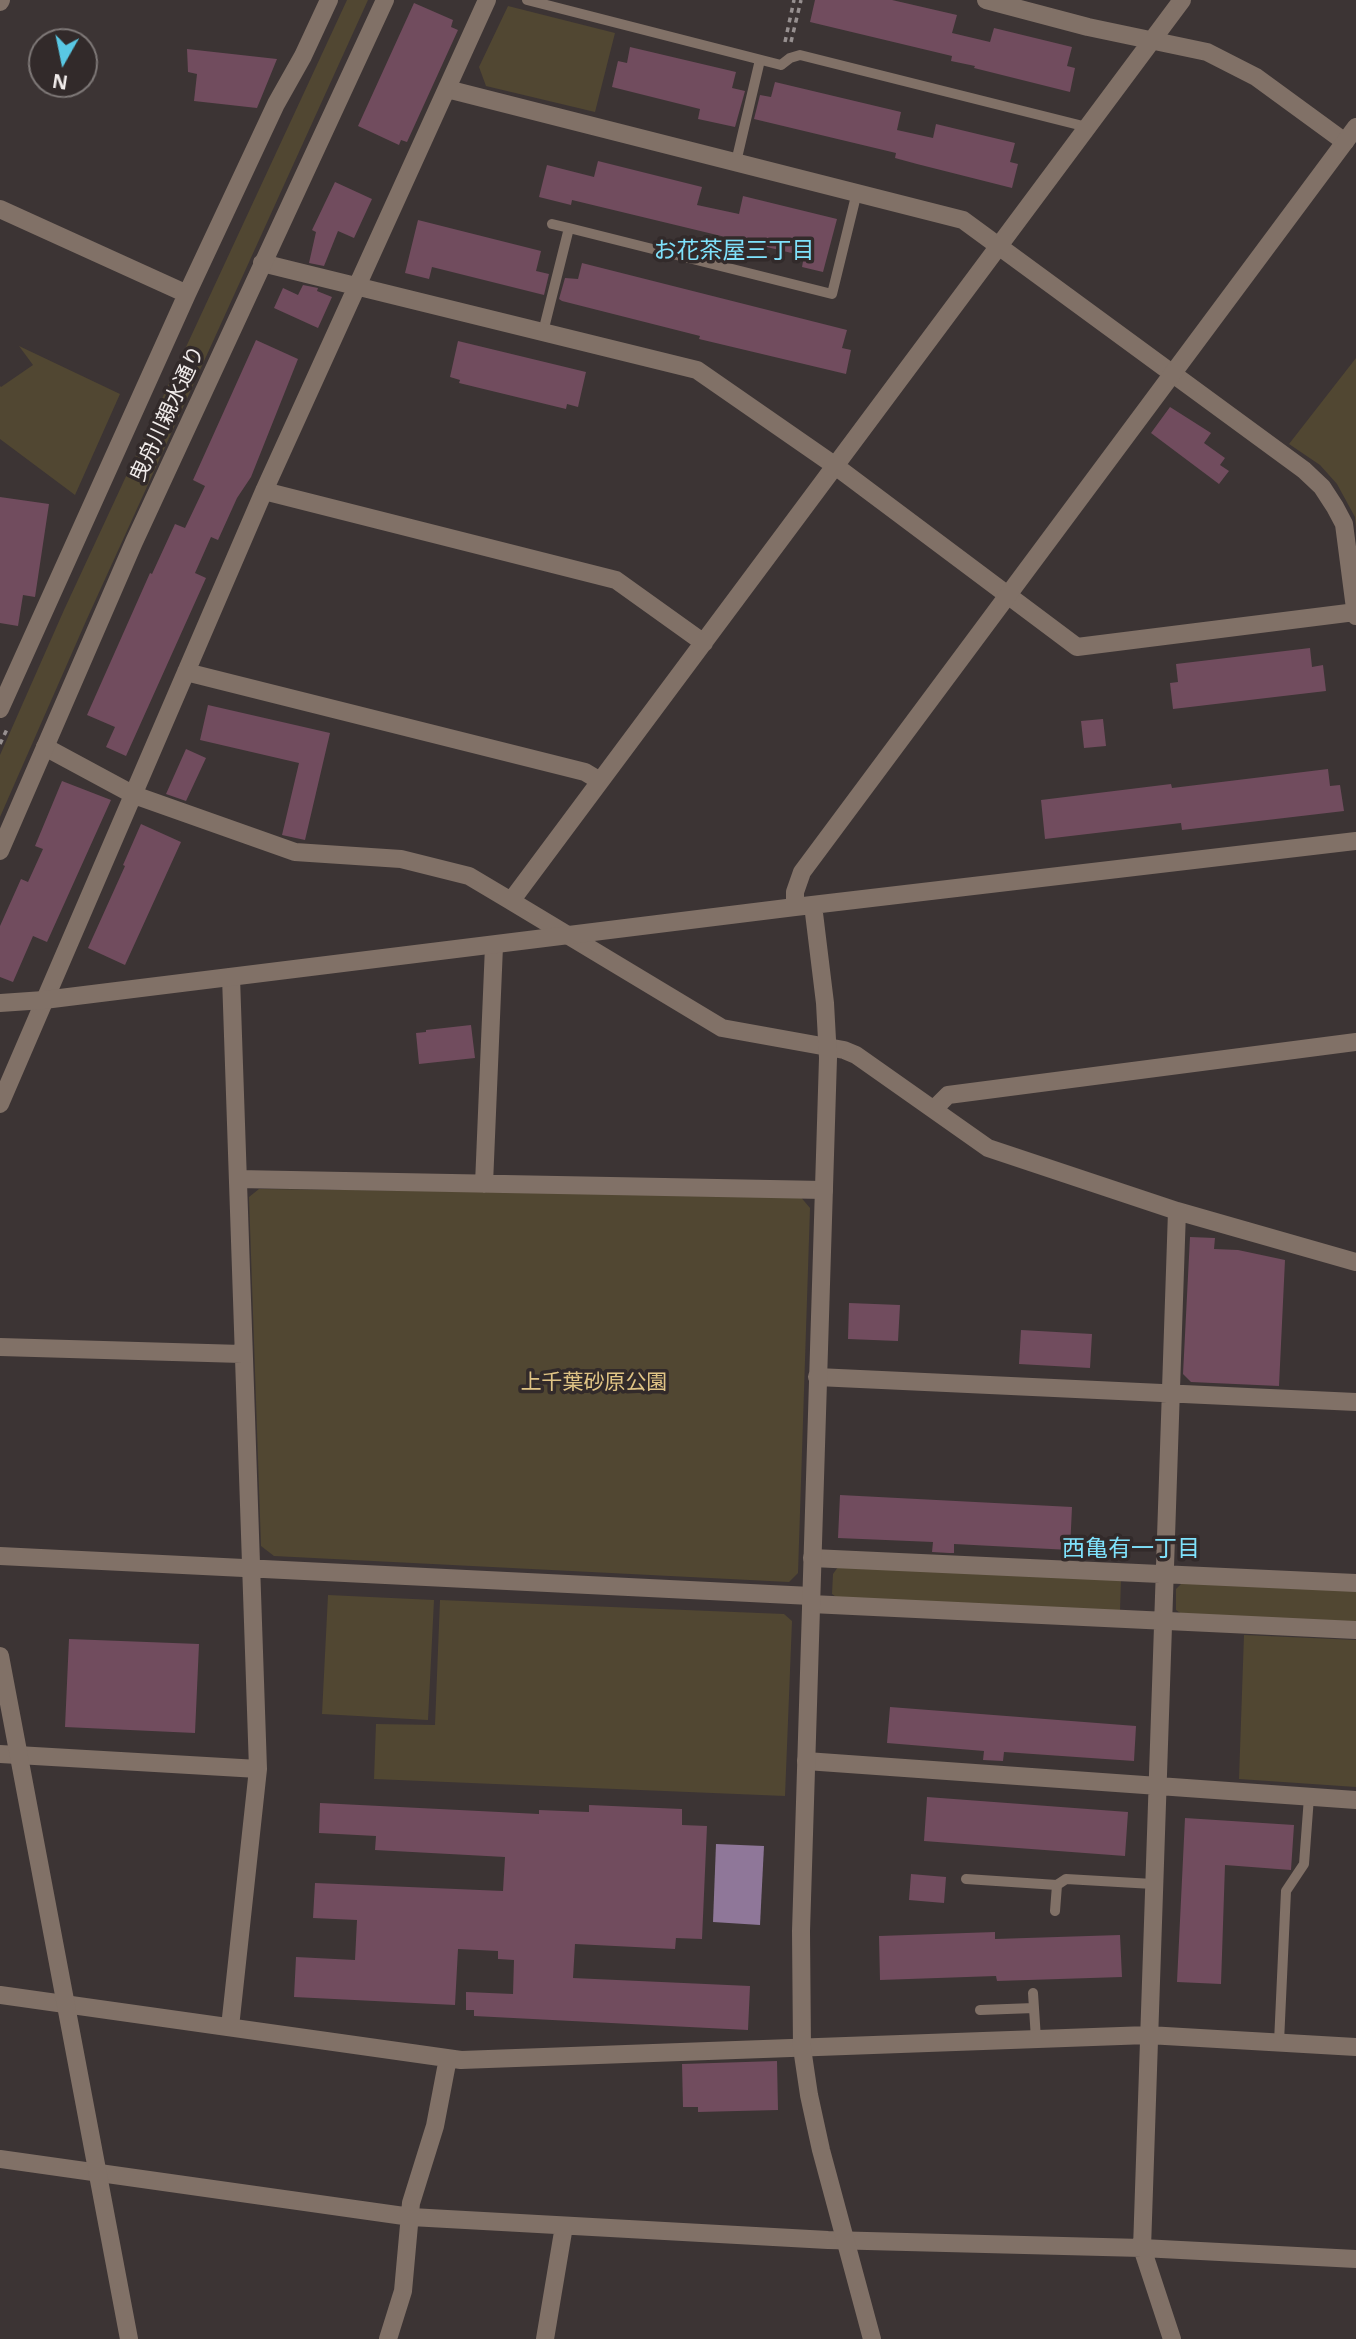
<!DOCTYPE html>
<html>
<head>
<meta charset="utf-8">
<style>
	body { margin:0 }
	#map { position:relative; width:1356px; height:2339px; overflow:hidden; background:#3c3434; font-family:"Noto Sans",sans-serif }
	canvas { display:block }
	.north { position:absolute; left:28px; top:28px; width:70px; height:70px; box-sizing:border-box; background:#322a2a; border:2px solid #7e7877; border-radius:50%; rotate:189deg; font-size:19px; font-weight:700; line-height:28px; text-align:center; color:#f1eceb }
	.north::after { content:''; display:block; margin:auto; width:24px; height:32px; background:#59c8e4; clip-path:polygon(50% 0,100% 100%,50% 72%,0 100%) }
</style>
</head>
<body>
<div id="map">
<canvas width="1356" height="2339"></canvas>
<div class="north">N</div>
</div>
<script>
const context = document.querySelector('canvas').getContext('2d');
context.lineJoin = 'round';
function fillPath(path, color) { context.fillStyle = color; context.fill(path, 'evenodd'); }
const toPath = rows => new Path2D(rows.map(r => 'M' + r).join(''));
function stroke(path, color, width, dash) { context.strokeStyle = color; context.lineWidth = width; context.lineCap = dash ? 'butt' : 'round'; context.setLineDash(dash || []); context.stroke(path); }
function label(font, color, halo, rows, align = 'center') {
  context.font = font + ' "Noto Sans","Noto Sans JP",sans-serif'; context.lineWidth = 7; context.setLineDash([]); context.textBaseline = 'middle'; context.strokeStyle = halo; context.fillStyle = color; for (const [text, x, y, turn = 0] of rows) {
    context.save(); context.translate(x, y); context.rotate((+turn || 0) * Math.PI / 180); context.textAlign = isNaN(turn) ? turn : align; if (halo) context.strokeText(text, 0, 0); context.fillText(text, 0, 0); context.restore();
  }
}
const green = toPath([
	[347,0,368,0,86,621,0,817,0,755,64,610],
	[508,6,615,33,595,112,486,86,479,67],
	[19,346,120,394,75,495,0,439,0,386,1,387,33,365],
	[1356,358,1356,528,1355,517,1337,484,1320,465,1289,444],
	[259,1189,799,1195,810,1208,798,1573,789,1582,274,1556,261,1546,249,1197],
	[838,1567,1121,1579,1120,1611,839,1599,832,1594,833,1574],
	[1183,1582,1356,1590,1356,1624,1183,1615,1176,1610,1176,1589],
	[328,1595,434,1600,428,1720,322,1714],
	[440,1600,784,1614,792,1621,785,1796,374,1779,376,1724,435,1725],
	[1244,1635,1356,1640,1356,1787,1239,1779]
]);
const water = toPath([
	[716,1844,764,1846,760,1925,713,1922]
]);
const building = toPath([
	[815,0,892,0,957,15,952,33,990,42,994,28,1072,47,1067,66,1075,68,1070,92,974,68,975,66,951,61,952,56,810,22],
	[414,3,453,20,451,27,458,30,407,142,401,140,399,145,358,126],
	[630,47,736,72,732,88,745,91,735,127,698,119,700,109,612,87,618,61,627,63],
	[187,49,277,59,257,108,194,101,197,74,188,72],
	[775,82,901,112,897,130,933,138,936,124,1015,143,1010,162,1018,164,1012,188,917,164,895,158,896,153,754,119,760,95,771,97],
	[598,161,702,187,697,205,739,214,743,196,837,219,823,272,802,267,804,256,572,200,571,205,539,197,547,165,594,177],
	[335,182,372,199,354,238,338,231,324,266,309,263,316,232,312,230],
	[418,220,541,251,536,271,549,274,544,295,432,267,429,279,405,273],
	[582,263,847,330,842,348,851,350,846,374,699,339,700,336,562,301,559,299,565,278,578,279],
	[303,285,318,288,317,291,332,297,318,328,274,308,283,288,298,295],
	[256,340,298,359,251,477,237,498,218,540,211,537,195,573,206,578,126,756,106,747,115,727,87,715,150,573,152,574,175,524,185,528,205,486,193,480],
	[458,341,586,372,578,407,567,404,566,409,459,383,460,380,450,377],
	[1170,407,1211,433,1204,443,1225,458,1220,465,1229,471,1219,484,1151,433],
	[0,497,49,504,35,597,23,595,18,626,0,623],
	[1310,648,1312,667,1323,665,1326,691,1173,709,1170,683,1178,682,1176,664],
	[208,705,330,733,305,840,282,835,299,763,200,740],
	[1103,719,1106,746,1084,748,1081,721],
	[186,749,206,758,186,801,166,794],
	[1328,769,1330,786,1340,785,1344,811,1182,830,1181,823,1045,839,1041,800,1171,784,1172,788],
	[62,781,111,800,47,942,33,936,13,982,0,977,0,926,21,879,28,882,43,849,35,846],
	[141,824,181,842,125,965,88,948,125,866,123,865],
	[471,1025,475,1058,419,1064,416,1033,426,1032,426,1030],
	[1190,1237,1215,1238,1214,1249,1238,1250,1285,1260,1279,1386,1191,1382,1183,1374],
	[849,1303,900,1305,898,1341,848,1339],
	[1021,1330,1092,1334,1090,1368,1019,1364],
	[840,1495,1072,1507,1070,1550,954,1544,954,1553,949,1553,932,1552,933,1542,838,1538],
	[69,1639,199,1644,195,1733,65,1727],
	[890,1707,1136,1726,1134,1761,1004,1752,1003,1761,983,1760,984,1751,887,1743],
	[927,1797,1128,1812,1125,1856,924,1841],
	[320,1803,539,1814,539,1810,589,1812,589,1805,682,1809,682,1825,707,1826,702,1939,676,1938,675,1949,575,1944,573,1978,750,1986,748,2030,474,2016,474,2010,466,2010,466,1992,513,1994,514,1960,498,1959,498,1951,458,1949,455,2005,294,1997,296,1957,355,1960,357,1920,313,1918,315,1883,503,1891,505,1857,375,1850,376,1836,319,1833],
	[1185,1818,1294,1825,1291,1870,1225,1865,1221,1984,1177,1982],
	[911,1874,946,1877,944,1903,909,1900],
	[995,1932,995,1939,1120,1935,1122,1977,997,1981,996,1976,880,1980,879,1936],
	[777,2061,778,2110,698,2112,698,2107,683,2107,682,2064]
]);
const path = toPath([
	[785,42,794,0],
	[791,42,801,0],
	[0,744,8,727]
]);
const service = toPath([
	[527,0,781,65,790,58,800,55,1087,127],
	[736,162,760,60],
	[552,224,569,228],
	[543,332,569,228,832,294,857,192],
	[966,1879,1057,1885,1066,1879,1153,1884],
	[1055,1911,1057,1885],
	[1033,1993,1036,2039],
	[980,2010,1034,2008],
	[1279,2042,1286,1891,1304,1864,1309,1797]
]);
const minor = toPath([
	[986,0,1088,27,1207,52,1256,77,1345,142],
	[1182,0,511,901,722,1028,844,1050,856,1055,988,1148,1177,1211,1356,1262],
	[0,2,1,0],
	[447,89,963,220,1304,470,1322,487,1335,507,1344,524,1356,616],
	[0,209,187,294],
	[262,263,697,370,834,465,1077,647,1356,612],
	[264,491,616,580,704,643],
	[186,672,585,772,600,781],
	[0,709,187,294,276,104,303,56,329,0],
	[45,747,134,795,295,852,401,859,469,876,511,901],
	[0,1104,264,491,487,0],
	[934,1109,948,1095,1356,1042],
	[238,1179,824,1190],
	[484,1184,494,946],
	[0,1347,242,1354],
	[817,1377,1356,1402],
	[0,1556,811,1596],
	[812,1558,1356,1583],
	[811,1604,1356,1630],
	[0,1754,258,1769],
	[806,1761,1356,1800],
	[0,1995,461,2060,1148,2035,1356,2047],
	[230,2027,258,1769,231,977],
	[0,2159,411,2217,828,2240,1142,2248,1356,2259],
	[388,2339,403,2291,411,2203,435,2126,448,2058],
	[545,2339,564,2226],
	[1172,2339,1142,2248,1177,1211]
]);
const tertiary = toPath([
	[0,851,134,542,385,0],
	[813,905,825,1003,828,1058,801,1931,802,2048,809,2095,821,2150,872,2339],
	[795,907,795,892,802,872,1356,127],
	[0,1003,44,1000,795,907,1356,841],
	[0,1656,129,2339]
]);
const streetNames = [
	["曳舟川親水通り",168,414,-65]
];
const parkNames = [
	["上千葉砂原公園",594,1383]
];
const neighbourhoodNames = [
	["お花茶屋三丁目",734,251],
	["西亀有一丁目",1131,1549]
];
fillPath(green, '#514732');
fillPath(water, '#8f7799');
fillPath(building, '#714c5e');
stroke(path, '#979090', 3.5, [5, 5]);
stroke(service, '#817167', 10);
stroke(minor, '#817167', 18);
stroke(tertiary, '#817167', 18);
label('21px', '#f1eceb', '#322a2a', streetNames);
label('21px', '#e0c485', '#322a2a', parkNames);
label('23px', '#7fe2fc', '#322a2a', neighbourhoodNames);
</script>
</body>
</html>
